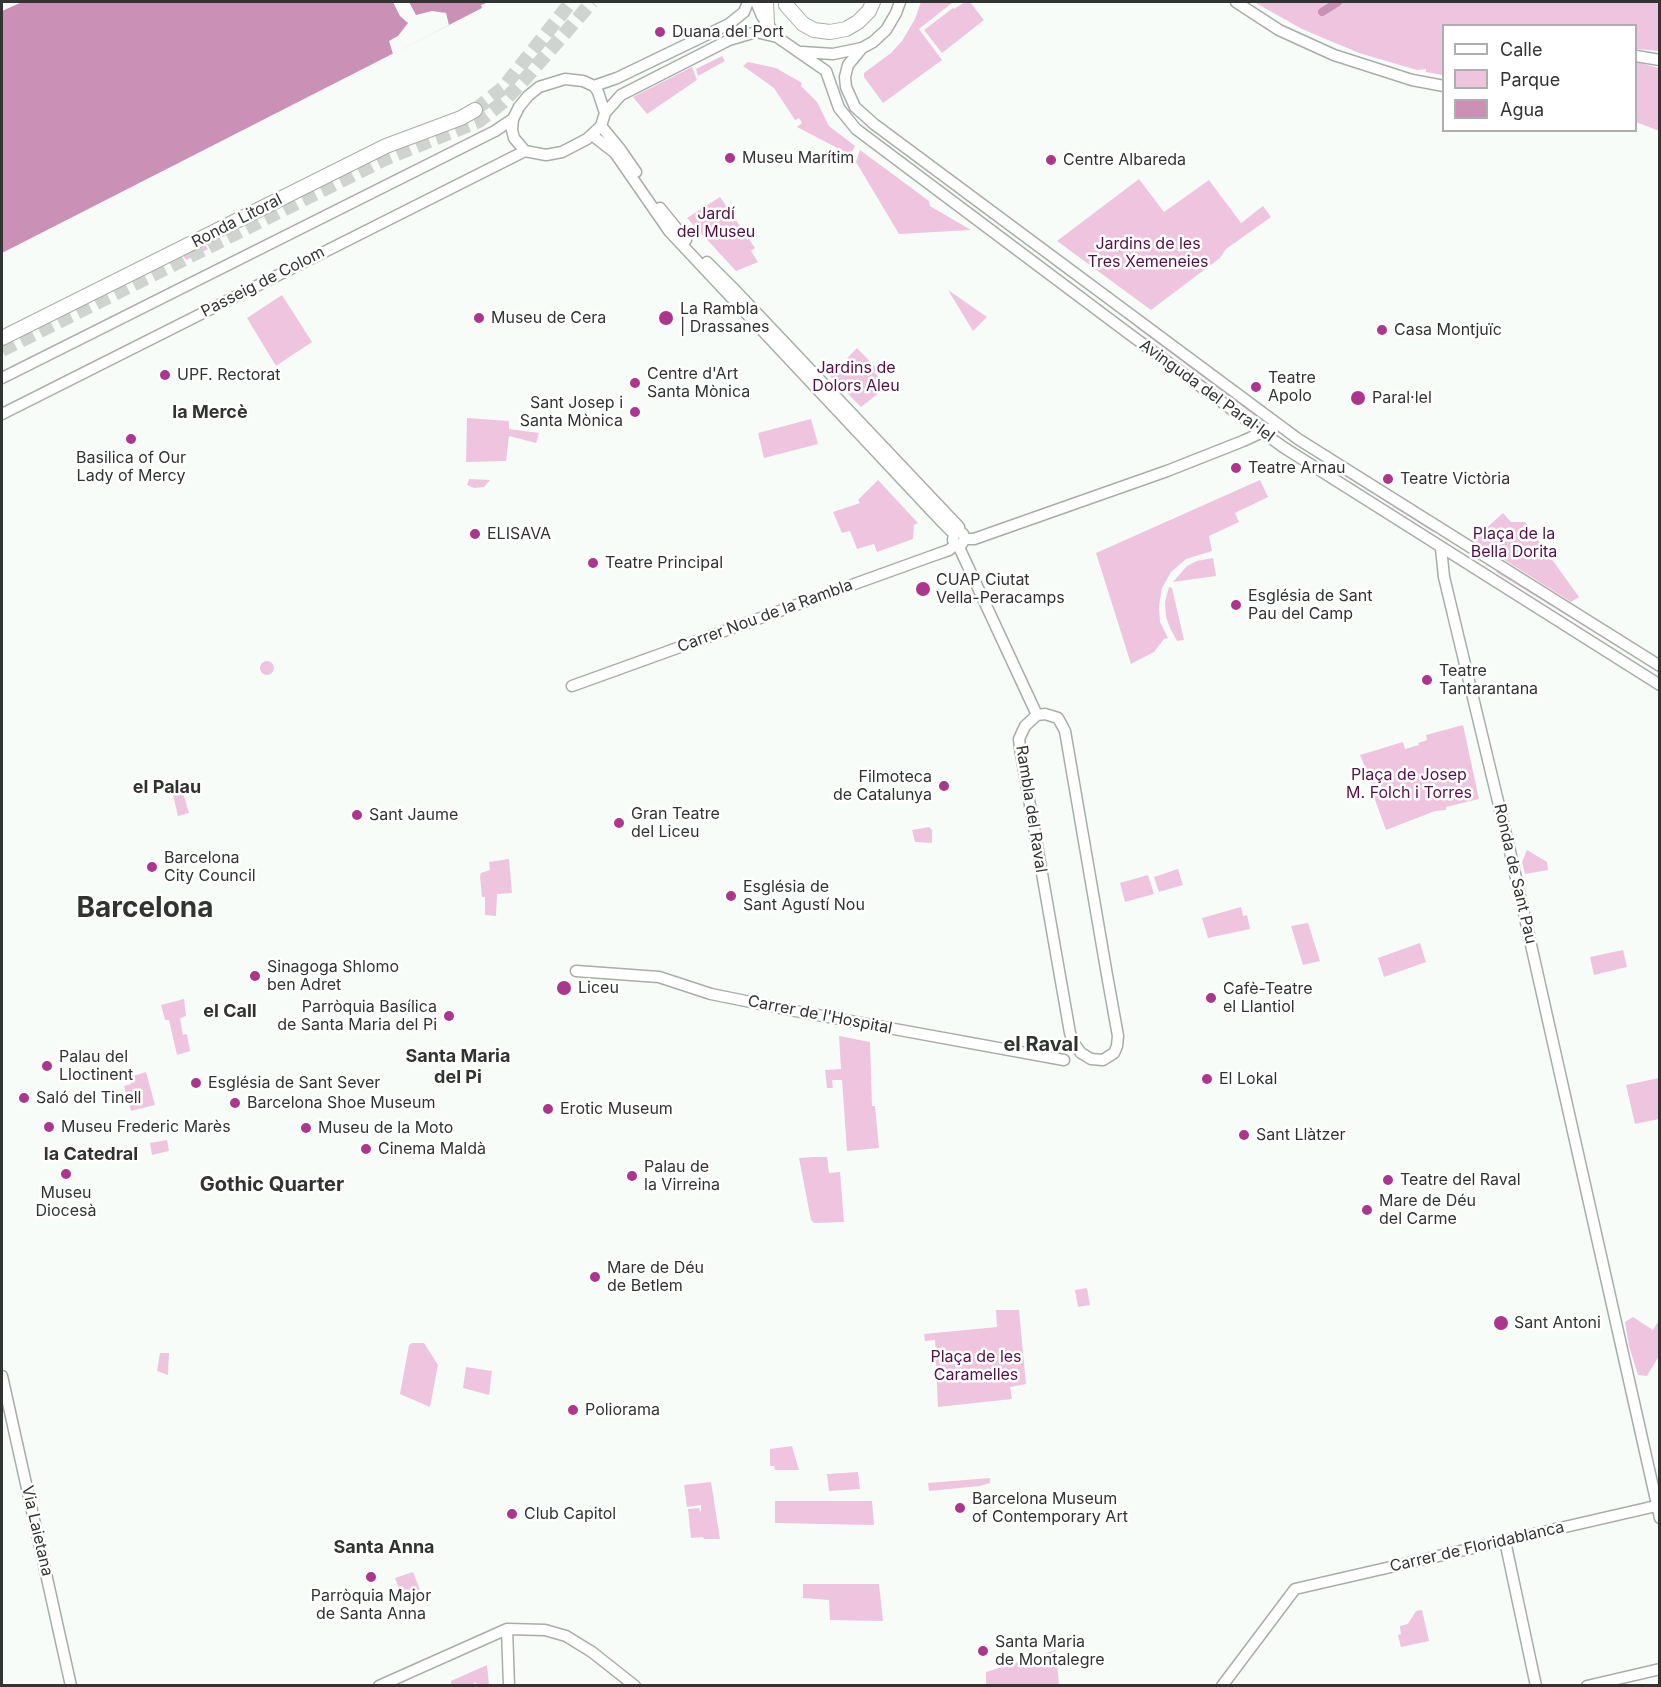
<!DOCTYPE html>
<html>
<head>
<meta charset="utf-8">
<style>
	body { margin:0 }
	#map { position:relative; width:1661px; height:1687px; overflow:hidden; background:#f8fcf8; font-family:Inter,sans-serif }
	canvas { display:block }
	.frame { position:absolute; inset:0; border:3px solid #323433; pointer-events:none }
	.legend { position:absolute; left:1442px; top:24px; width:195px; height:108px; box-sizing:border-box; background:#fff; border:2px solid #adaead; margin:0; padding:8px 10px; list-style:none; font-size:18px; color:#323433 }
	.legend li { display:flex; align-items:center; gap:12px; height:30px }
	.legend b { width:30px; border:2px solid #adaead }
</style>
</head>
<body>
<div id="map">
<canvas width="1661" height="1687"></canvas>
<div class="frame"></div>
<ul class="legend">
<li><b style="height:8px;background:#fff"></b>Calle</li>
<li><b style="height:16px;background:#eec4df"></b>Parque</li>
<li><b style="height:16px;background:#ca90b6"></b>Agua</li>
</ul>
</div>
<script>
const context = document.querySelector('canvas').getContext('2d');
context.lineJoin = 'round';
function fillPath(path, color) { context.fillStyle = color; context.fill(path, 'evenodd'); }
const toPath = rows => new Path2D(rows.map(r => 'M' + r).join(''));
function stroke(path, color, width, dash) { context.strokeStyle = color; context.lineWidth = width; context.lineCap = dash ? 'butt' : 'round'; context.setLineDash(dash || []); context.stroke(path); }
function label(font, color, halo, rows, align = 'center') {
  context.font = font + ' Inter,sans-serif'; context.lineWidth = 5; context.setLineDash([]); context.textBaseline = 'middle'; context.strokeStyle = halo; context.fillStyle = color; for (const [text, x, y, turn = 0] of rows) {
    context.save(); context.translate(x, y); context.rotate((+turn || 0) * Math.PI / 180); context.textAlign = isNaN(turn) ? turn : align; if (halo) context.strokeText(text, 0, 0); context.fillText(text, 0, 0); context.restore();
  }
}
const green = toPath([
	[921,2,952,3,919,29,942,60,883,103,864,77,864,73,891,53,902,41,915,19],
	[965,2,970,2,984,20,942,53,924,30,953,8,954,9],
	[1254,2,1659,2,1659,51,1636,49,1636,26,1444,26,1443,75,1426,72,1426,69,1417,70,1359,53,1302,29],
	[722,56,725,61,698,76,696,69],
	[748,62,776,68,802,83,801,86,817,102,829,126,855,146,852,152,849,154,797,127,802,123,799,118,795,120,774,88,743,66],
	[1636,62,1659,68,1659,131,1636,122],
	[692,67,697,80,647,114,633,97],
	[889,141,993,219,888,142],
	[860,150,929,201,930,206,971,230,899,234,856,162],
	[1139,179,1164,212,1209,180,1241,223,1263,206,1271,217,1226,249,1220,258,1151,310,1057,241],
	[720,197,755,248,751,251,758,262,736,271,687,218],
	[204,243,208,249,186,260,182,254],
	[948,290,987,317,973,331],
	[282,295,312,342,276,366,247,318],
	[1138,327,1256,415,1255,416,1137,328],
	[857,348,877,369,874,372,888,386,861,407,830,376],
	[467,418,509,421,509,429,539,433,536,443,509,436,506,461,466,462],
	[811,419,818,444,764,458,758,433],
	[1305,449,1433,530,1433,532,1304,450],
	[469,479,490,480,484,487,474,488,467,485],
	[878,480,918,523,914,525,913,539,877,552,874,544,857,549,850,531,842,533,833,512,860,503,858,500],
	[1260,480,1268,497,1235,513,1239,522,1209,536,1212,551,1186,559,1171,572,1162,588,1159,606,1160,622,1168,638,1164,639,1154,652,1131,664,1096,553],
	[1503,513,1511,522,1525,522,1579,597,1571,602,1473,540],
	[1213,558,1216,576,1173,582,1187,566,1197,561],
	[1497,571,1631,655,1496,572],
	[1169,587,1172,588,1184,640,1177,641,1170,628,1166,617,1165,602],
	'260 668a7 7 0 1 1 14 0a7 7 0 1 1-14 0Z',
	[1463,725,1479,799,1446,807,1446,810,1435,811,1386,830,1374,797,1377,796,1360,755,1403,742,1405,749,1419,745,1418,743,1427,740,1426,735],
	[180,783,189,813,178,816,171,786],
	[929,827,932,830,932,843,915,842,912,830],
	[1527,850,1547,862,1548,870,1525,874,1522,862],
	[509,859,512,893,497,894,496,916,485,915,485,897,482,897,480,876,481,873,490,870,489,862],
	[1178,869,1183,885,1159,892,1154,877],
	[1148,875,1154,894,1125,902,1120,883],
	[1241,907,1243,916,1247,915,1250,929,1208,938,1202,918],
	[1308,923,1320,961,1303,965,1291,926],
	[1420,943,1426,962,1384,977,1378,958],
	[1623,950,1627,967,1594,975,1590,957],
	[184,999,186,1016,180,1018,183,1035,187,1034,190,1051,177,1055,169,1020,165,1020,161,1005],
	[839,1036,870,1042,872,1106,875,1106,879,1148,847,1151,842,1080,832,1080,833,1088,827,1088,825,1070,841,1069],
	[146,1072,155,1105,131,1111,124,1086,131,1084,130,1077],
	[1659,1078,1659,1119,1635,1124,1626,1085],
	[167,1140,169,1151,152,1155,150,1143],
	[814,1157,827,1157,829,1173,840,1172,844,1222,814,1223,811,1220,799,1158],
	[1087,1288,1090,1305,1078,1307,1075,1290],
	[996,1310,1019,1310,1026,1384,1010,1387,1012,1399,938,1407,935,1340,925,1341,924,1334,997,1327],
	[1633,1317,1653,1330,1659,1320,1659,1356,1647,1376,1638,1375,1629,1346,1625,1322],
	[412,1343,424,1343,438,1365,430,1407,400,1394,409,1345],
	[160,1353,169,1353,168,1375,157,1371],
	[466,1367,492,1371,489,1395,463,1388],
	[792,1446,799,1470,775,1470,774,1466,770,1466,770,1449],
	[858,1472,860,1489,829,1491,827,1474],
	[990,1478,990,1483,980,1486,929,1491,928,1483],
	[711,1482,720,1539,704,1539,703,1537,691,1538,688,1509,699,1508,701,1513,701,1505,687,1507,684,1485],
	[775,1501,872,1501,874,1525,775,1523],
	[413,1572,420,1590,402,1597,395,1578],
	[803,1584,879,1584,883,1621,830,1620,829,1600,803,1598],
	[1422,1610,1429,1641,1401,1647,1398,1635,1401,1634,1400,1626,1408,1624,1416,1611],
	[1056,1650,1059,1685,986,1685,986,1672],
	[487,1665,489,1685,478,1685,475,1682,473,1685,451,1685,451,1681]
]);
const water = toPath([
	[22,2,489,2,481,5,482,8,449,25,2,253,2,11]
]);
const pier = toPath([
	[393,2,409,2,416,15,432,11,446,13,449,25,393,54,389,41,398,36,408,23,400,16]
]);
const canal = toPath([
	[1322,12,1338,2]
]);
const trunkTunnel = toPath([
	[475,110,503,88,571,2],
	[2,350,385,159,479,121,503,102,524,80,592,2]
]);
const tertiary = toPath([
	[1236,2,1279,30,1334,55,1412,80,1444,86],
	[1636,56,1660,60],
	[601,126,620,149,636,172],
	[592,135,615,153,669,231,943,523,954,534,953,540,956,544,961,545,965,539,974,539,1167,471,1243,441,1278,425],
	[660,208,686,240],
	[707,262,732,287,959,527,960,532,963,534,965,539],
	[958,545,1037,715],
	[572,686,932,556,949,550,956,544],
	[1045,714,1058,718,1065,731,1107,975,1118,1036,1117,1046,1114,1053,1103,1060,1091,1059,1081,1053,1073,1042,1070,1033,1020,748,1019,739,1025,726,1037,715,1045,714],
	[576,971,659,977,711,994,790,1010,1064,1060],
	[1505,1541,1536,1686],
	[1222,1686,1295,1589,1660,1505],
	[1587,1686,1660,1669]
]);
const secondary = toPath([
	[756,2,762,16,777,37,826,71,839,108,856,129,1128,333,1283,447,1660,685],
	[862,48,848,65,845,77,846,87,855,107,874,124,1298,439,1660,666],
	[802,52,833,54,862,48,873,42,886,30,896,13,900,2],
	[565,79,583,81,594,86,598,92,605,113,601,126,587,139,562,152,546,155,525,151,514,138,512,130,513,119,519,107,528,96,539,87,565,79],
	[594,86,617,78,729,24,744,12,748,2],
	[605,113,621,95,729,40,756,32,777,37],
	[2,378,495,131,513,119],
	[2,414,525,151],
	[1441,548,1444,577,1509,847,1660,1518],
	[2,1376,71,1686],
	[507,1629,509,1686],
	[379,1686,507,1629,545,1630,566,1636,592,1652,635,1686]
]);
const trunk = toPath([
	[766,2,767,24],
	[786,5,803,24,814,30,830,32,846,29,858,22,869,11,873,2],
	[2,338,386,146,461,118,475,110]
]);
const markers = [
	[660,32,6,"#ac368d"],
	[730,158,6,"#ac368d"],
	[1051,160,6,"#ac368d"],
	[479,318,6,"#ac368d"],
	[666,318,8,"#ac368d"],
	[1382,330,6,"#ac368d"],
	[165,375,6,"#ac368d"],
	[635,383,6,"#ac368d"],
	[1256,387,6,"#ac368d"],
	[1358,398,8,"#ac368d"],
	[635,412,6,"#ac368d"],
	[131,439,6,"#ac368d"],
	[1236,468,6,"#ac368d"],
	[1388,479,6,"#ac368d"],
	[475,534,6,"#ac368d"],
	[593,563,6,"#ac368d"],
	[923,589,8,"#ac368d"],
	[1236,605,6,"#ac368d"],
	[1427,680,6,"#ac368d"],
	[944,786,6,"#ac368d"],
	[357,815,6,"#ac368d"],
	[619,823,6,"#ac368d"],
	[152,867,6,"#ac368d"],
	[731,896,6,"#ac368d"],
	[255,976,6,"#ac368d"],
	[564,988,8,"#ac368d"],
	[1211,998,6,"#ac368d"],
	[449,1016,6,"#ac368d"],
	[47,1066,6,"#ac368d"],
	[1207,1079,6,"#ac368d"],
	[196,1083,6,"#ac368d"],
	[24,1098,6,"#ac368d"],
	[235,1103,6,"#ac368d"],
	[548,1109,6,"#ac368d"],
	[49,1127,6,"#ac368d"],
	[306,1128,6,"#ac368d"],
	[1244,1135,6,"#ac368d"],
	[366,1149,6,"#ac368d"],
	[66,1174,6,"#ac368d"],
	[632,1176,6,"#ac368d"],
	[1388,1180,6,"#ac368d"],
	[1367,1210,6,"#ac368d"],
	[595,1277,6,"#ac368d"],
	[1501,1323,8,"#ac368d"],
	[573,1410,6,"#ac368d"],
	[960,1508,6,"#ac368d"],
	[512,1514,6,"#ac368d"],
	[371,1577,6,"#ac368d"],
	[983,1651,6,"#ac368d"]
];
const poiNames = [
	["Duana del Port",672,32],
	["Museu Marítim",742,158],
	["Centre Albareda",1063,160],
	["La Rambla",680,309],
	["| Drassanes",680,327],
	["Museu de Cera",491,318],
	["Casa Montjuïc",1394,330],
	["Centre d'Art",647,374],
	["Santa Mònica",647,392],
	["UPF. Rectorat",177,375],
	["Teatre",1268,378],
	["Apolo",1268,396],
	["Paral·lel",1372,398],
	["Sant Josep i",623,403,"right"],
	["Santa Mònica",623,421,"right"],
	["Basilica of Our",131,458,"center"],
	["Lady of Mercy",131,476,"center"],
	["Teatre Arnau",1248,468],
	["Teatre Victòria",1400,479],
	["ELISAVA",487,534],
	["Teatre Principal",605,563],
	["CUAP Ciutat",936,580],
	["Vella-Peracamps",936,598],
	["Església de Sant",1248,596],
	["Pau del Camp",1248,614],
	["Teatre",1439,671],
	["Tantarantana",1439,689],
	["Filmoteca",932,777,"right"],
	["de Catalunya",932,795,"right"],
	["Gran Teatre",631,814],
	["del Liceu",631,832],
	["Sant Jaume",369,815],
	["Barcelona",164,858],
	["City Council",164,876],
	["Església de",743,887],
	["Sant Agustí Nou",743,905],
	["Sinagoga Shlomo",267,967],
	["ben Adret",267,985],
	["Liceu",578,988],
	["Cafè-Teatre",1223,989],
	["el Llantiol",1223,1007],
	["Parròquia Basílica",437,1007,"right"],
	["de Santa Maria del Pi",437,1025,"right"],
	["Palau del",59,1057],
	["Lloctinent",59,1075],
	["El Lokal",1219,1079],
	["Església de Sant Sever",208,1083],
	["Saló del Tinell",36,1098],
	["Barcelona Shoe Museum",247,1103],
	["Erotic Museum",560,1109],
	["Museu Frederic Marès",61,1127],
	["Museu de la Moto",318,1128],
	["Sant Llàtzer",1256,1135],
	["Cinema Maldà",378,1149],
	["Palau de",644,1167],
	["la Virreina",644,1185],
	["Teatre del Raval",1400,1180],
	["Museu",66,1193,"center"],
	["Diocesà",66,1211,"center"],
	["Mare de Déu",1379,1201],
	["del Carme",1379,1219],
	["Mare de Déu",607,1268],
	["de Betlem",607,1286],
	["Sant Antoni",1514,1323],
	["Poliorama",585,1410],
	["Barcelona Museum",972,1499],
	["of Contemporary Art",972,1517],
	["Club Capitol",524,1514],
	["Parròquia Major",371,1596,"center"],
	["de Santa Anna",371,1614,"center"],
	["Santa Maria",995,1642],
	["de Montalegre",995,1660]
];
const parkNames = [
	["Jardí",716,214],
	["del Museu",716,232],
	["Jardins de les",1148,244],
	["Tres Xemeneies",1148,262],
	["Jardins de",856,368],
	["Dolors Aleu",856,386],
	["Plaça de la",1514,534],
	["Bella Dorita",1514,552],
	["Plaça de Josep",1409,775],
	["M. Folch i Torres",1409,793],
	["Plaça de les",976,1357],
	["Caramelles",976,1375]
];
const streetNames = [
	["Ronda Litoral",237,221,-27],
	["Passeig de Colom",263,282,-27],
	["Avinguda del Paral·lel",1207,391,36],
	["Carrer Nou de la Rambla",765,616,-20],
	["Rambla del Raval",1031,809,81],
	["Ronda de Sant Pau",1515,874,77],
	["Carrer de l'Hospital",820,1015,11],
	["Via Laietana",37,1531,77],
	["Carrer de Floridablanca",1477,1547,-13]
];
const neighbourhoodNames = [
	["la Mercè",210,413],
	["el Palau",167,788],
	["el Call",230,1012],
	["Santa Maria",458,1057],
	["del Pi",458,1078],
	["la Catedral",91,1155],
	["Santa Anna",384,1548]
];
const quarterNames = [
	["el Raval",1041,1045],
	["Gothic Quarter",272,1185]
];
const townNames = [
	["Barcelona",145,909]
];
fillPath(green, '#eec4df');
fillPath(water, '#ca90b6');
fillPath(pier, '#f8fcf8');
stroke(canal, '#ca90b6', 8);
stroke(trunkTunnel, '#d0d4d1', 14, [14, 7]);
stroke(tertiary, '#a9ada9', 13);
stroke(secondary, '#a9ada9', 13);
stroke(trunk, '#a9ada9', 16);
stroke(tertiary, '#fff', 10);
stroke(secondary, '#fff', 10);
stroke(trunk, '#fff', 14);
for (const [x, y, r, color] of markers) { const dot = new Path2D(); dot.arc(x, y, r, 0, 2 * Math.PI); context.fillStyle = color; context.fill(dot); stroke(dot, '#fff', 2); }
label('16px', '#323433', '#fff', poiNames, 'left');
label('16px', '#551044', '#fff', parkNames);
label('16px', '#323433', '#fff', streetNames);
label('bold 18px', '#303431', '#fff', neighbourhoodNames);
label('bold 20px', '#303431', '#fff', quarterNames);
label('bold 28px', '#303431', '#fff', townNames);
</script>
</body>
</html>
